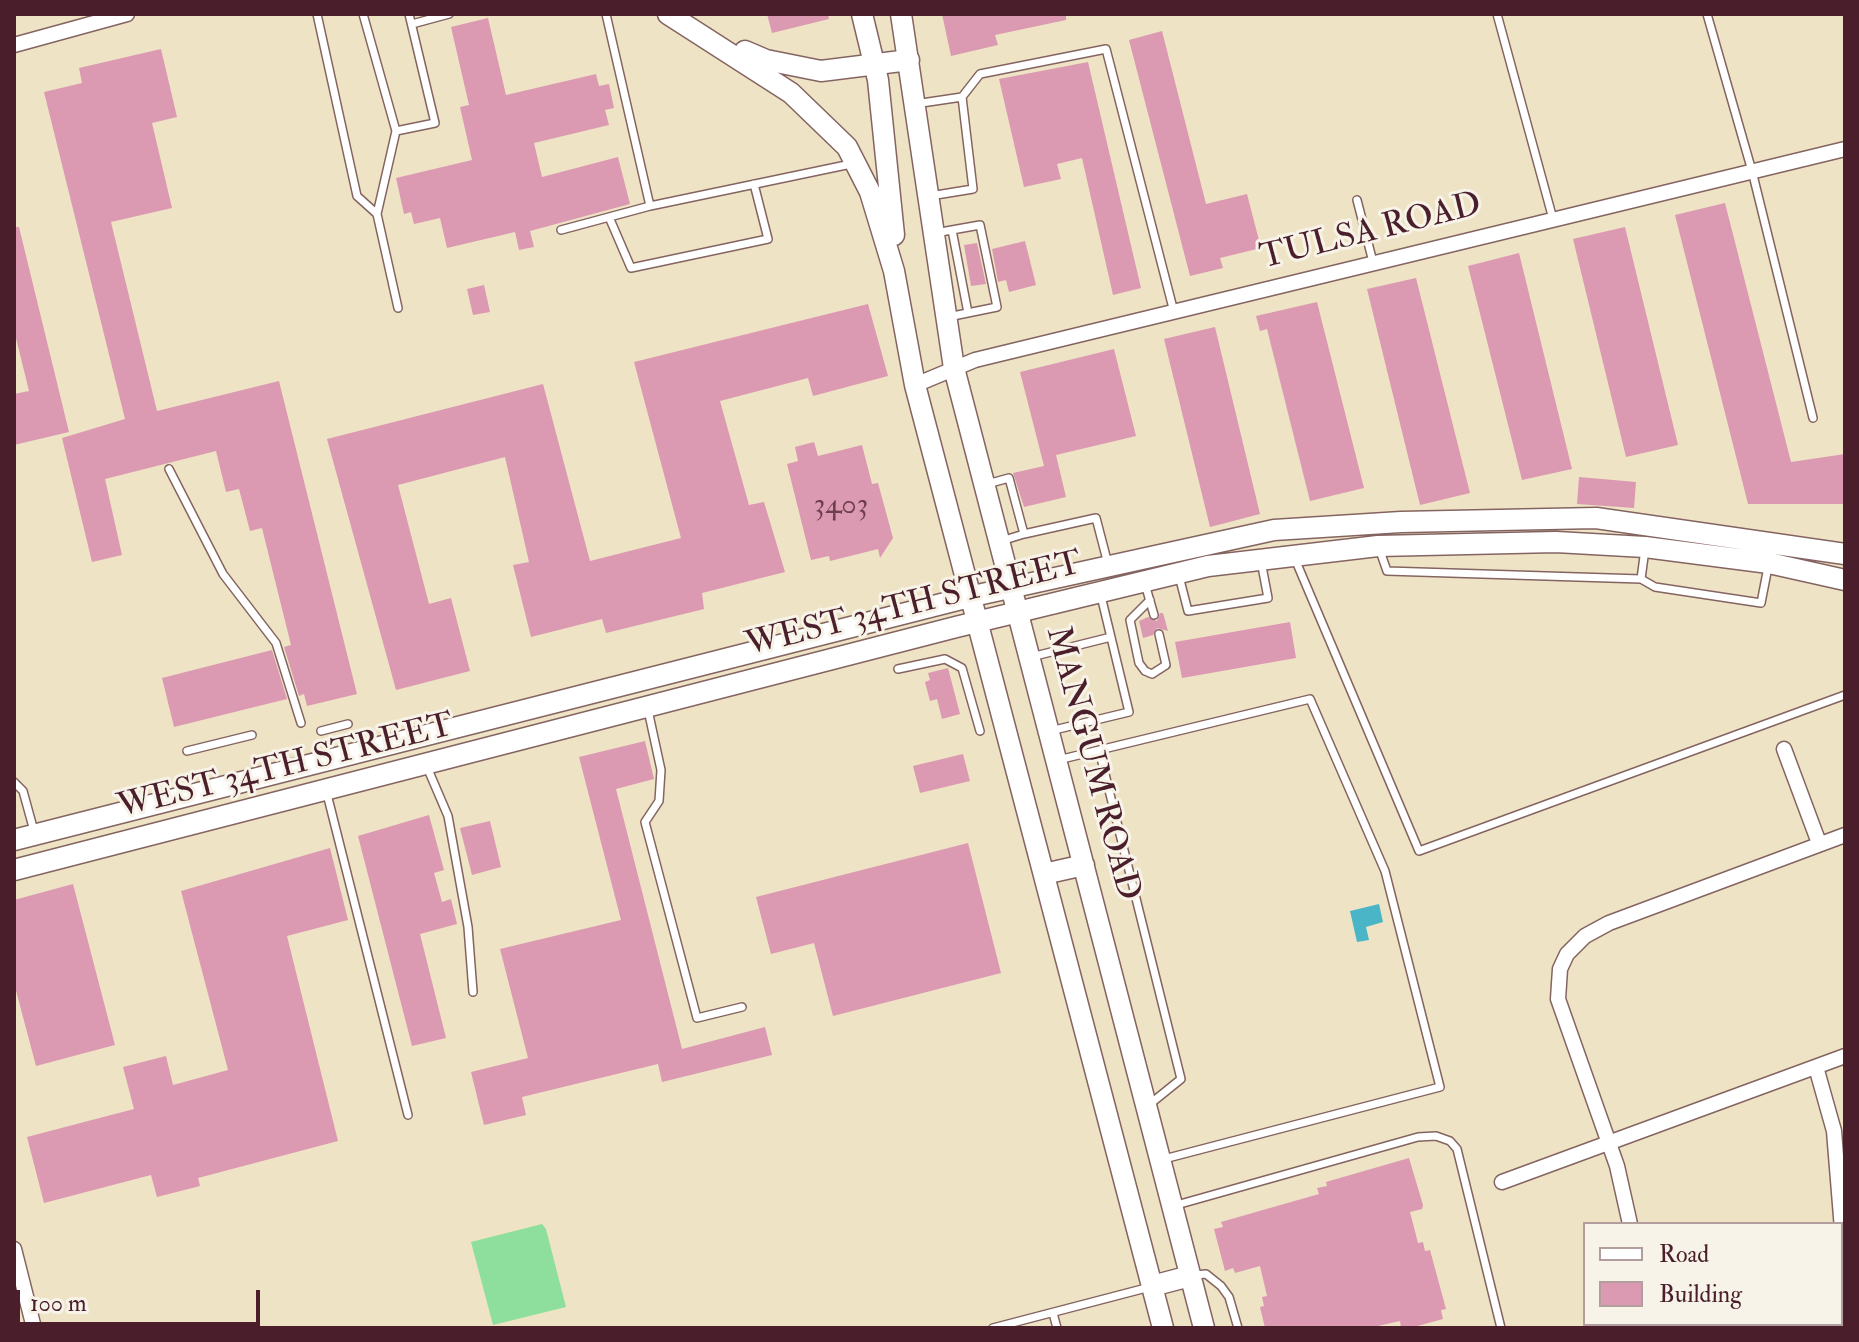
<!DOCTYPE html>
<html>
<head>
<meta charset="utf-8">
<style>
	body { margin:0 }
	#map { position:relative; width:1859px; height:1342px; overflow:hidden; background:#efe3c5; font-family:"IM FELL Double Pica",serif }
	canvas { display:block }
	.frame { position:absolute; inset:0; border:16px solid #4a1f2b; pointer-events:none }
	.legend { position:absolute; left:1583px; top:1222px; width:260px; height:104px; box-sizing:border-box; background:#f7f3e8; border:2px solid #b29e9c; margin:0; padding:10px 14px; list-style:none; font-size:24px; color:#4a1f2b }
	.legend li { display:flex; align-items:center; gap:16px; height:40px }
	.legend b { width:40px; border:2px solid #b29e9c }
	.scale { position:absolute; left:16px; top:1290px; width:244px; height:36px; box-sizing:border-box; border:4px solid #4a1f2b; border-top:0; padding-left:10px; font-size:24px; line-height:28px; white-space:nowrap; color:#4a1f2b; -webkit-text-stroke:6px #f7f3e8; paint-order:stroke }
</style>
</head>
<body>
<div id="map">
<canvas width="1859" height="1342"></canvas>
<div class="frame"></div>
<ul class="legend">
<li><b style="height:10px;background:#fff"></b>Road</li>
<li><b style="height:22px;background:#db99b2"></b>Building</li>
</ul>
<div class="scale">100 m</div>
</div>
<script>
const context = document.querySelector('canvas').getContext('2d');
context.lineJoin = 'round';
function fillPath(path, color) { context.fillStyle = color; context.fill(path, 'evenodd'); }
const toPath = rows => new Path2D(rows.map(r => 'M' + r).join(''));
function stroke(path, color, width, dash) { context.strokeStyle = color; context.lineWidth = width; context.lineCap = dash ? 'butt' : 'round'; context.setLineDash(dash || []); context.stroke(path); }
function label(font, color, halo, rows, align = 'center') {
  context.font = font + ' "IM FELL Double Pica",serif'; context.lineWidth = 6; context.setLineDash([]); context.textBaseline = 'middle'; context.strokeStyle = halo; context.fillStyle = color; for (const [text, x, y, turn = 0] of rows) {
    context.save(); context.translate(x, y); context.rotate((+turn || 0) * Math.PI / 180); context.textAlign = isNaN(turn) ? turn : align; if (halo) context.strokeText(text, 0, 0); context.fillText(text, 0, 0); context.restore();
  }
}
const green = toPath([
	[542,1224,546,1229,566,1307,493,1325,471,1242]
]);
const water = toPath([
	[1379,904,1383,922,1366,927,1369,940,1357,942,1350,911]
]);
const building = toPath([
	[767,14,828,14,829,19,772,33],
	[942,14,1066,14,1066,20,995,35,998,45,951,56],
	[488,18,506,95,596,74,599,86,609,84,614,108,605,110,609,125,534,143,542,177,618,157,630,204,530,231,534,247,519,250,515,232,447,248,440,218,414,224,411,212,404,214,396,178,472,160,460,107,469,105,451,27],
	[1162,31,1206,204,1247,194,1261,248,1220,258,1223,268,1190,276,1129,40],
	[161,49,177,117,152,123,172,208,111,222,157,411,279,381,357,694,307,706,304,694,299,696,284,647,291,645,262,528,250,531,239,489,226,492,216,451,105,479,122,555,92,562,62,438,125,419,44,92,82,83,79,68],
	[1088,62,1141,288,1113,295,1082,158,1057,164,1061,179,1024,187,999,79],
	[1725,203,1791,462,1845,454,1845,504,1748,504,1675,215],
	[14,227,19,227,69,432,14,445,14,394,29,391,14,330],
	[1625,227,1678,445,1626,457,1573,239],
	[1025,241,1036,285,1009,292,1006,280,998,282,992,249],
	[977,243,986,284,971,286,964,245],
	[1519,253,1572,469,1522,480,1468,266],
	[1416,278,1470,493,1420,505,1367,289],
	[484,285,490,312,473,315,467,289],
	[1317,302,1364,488,1310,501,1267,329,1260,331,1256,316],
	[868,304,888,376,813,396,808,378,720,401,749,505,764,502,785,572,702,593,704,609,606,633,602,619,531,637,513,565,529,562,505,457,398,485,429,604,451,598,470,671,396,690,327,439,543,384,590,561,681,538,634,362],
	[1215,327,1260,514,1210,527,1164,339],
	[1114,349,1136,436,1056,455,1066,497,1024,507,1013,473,1044,466,1020,372],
	[814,442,818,456,862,445,872,484,878,483,893,538,880,558,878,549,830,561,829,556,811,560,787,464,798,461,795,447],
	[1579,477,1636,482,1634,508,1577,504],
	[1160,613,1163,613,1168,631,1157,628,1153,635,1143,638,1139,621,1148,617,1157,621],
	[1290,622,1296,658,1182,678,1175,642],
	[272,650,287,699,174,727,162,678],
	[948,668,960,714,942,719,937,699,930,701,925,682,930,680,928,673],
	[645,741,654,779,616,789,682,1049,765,1027,772,1055,662,1082,658,1064,596,1079,522,1097,526,1115,484,1125,471,1072,528,1058,500,949,621,920,579,757],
	[963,754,970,781,920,793,913,766],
	[429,815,444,870,434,873,442,902,451,899,457,924,420,934,446,1038,412,1046,358,836],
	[490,821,501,867,472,875,460,828],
	[968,843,1001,973,833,1016,814,943,771,954,756,897],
	[330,848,348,920,287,936,338,1141,198,1178,200,1186,157,1197,151,1175,44,1203,27,1137,134,1109,123,1067,166,1056,173,1085,228,1070,181,891],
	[73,884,115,1045,36,1066,14,983,14,900],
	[1409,1158,1423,1205,1422,1209,1410,1212,1418,1243,1423,1242,1425,1251,1430,1250,1446,1309,1441,1310,1443,1319,1410,1328,1401,1328,1400,1321,1369,1328,1265,1328,1260,1307,1264,1306,1262,1297,1267,1296,1260,1266,1235,1273,1233,1268,1225,1271,1214,1229,1223,1227,1221,1222,1319,1194,1317,1188,1327,1186,1326,1182]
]);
const lane = toPath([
	[317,14,357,196,377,214],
	[363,14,396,131],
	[606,14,650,206],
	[1497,14,1553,219],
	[1707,14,1752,171,1813,418],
	[412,24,449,14],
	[962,97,980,74,1106,49,1174,312],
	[915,104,962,97,973,189,930,196],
	[1357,200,1373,262],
	[609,217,631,268,768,239,754,184],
	[561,230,650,206,851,164],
	[952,230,968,313],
	[935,233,980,225,997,307,948,317],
	[398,308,377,214,396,131,435,123,409,14],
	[169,469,223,574,276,643,301,723],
	[987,484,1009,478,1024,534,1001,541],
	[1024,534,1096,518,1108,564],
	[1379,548,1387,571,1641,579,1655,587,1761,603,1768,567],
	[1295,559,1419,851,1845,695],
	[1179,576,1188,611,1268,598,1261,561],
	[1641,579,1645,549],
	[1145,584,1154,615],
	[1150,600,1130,620,1139,663,1145,671,1152,674,1166,665,1159,634],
	[1031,657,1111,637],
	[898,669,945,659,962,668,980,731],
	[648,710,661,770,659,801,645,822,697,1018,742,1007],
	[321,731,348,724],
	[1050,731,1129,712,1101,596],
	[1099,750,1181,1079,1150,1104],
	[187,751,252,735],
	[1058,760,1310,699,1385,871,1440,1087,1164,1159],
	[427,767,448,816,468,927,473,992],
	[14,782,23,791,34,831],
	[327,794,408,1115],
	[1173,1206,1418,1137,1436,1136,1450,1141,1457,1149,1501,1328],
	[1194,1275,1206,1274,1221,1286,1229,1297,1238,1328],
	[1053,1313,1057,1328],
	[993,1328,1150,1287]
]);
const street = toPath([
	[14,45,127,14],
	[915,385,975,360,1845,149],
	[1784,749,1819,843],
	[1816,1067,1834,1131,1845,1266],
	[1502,1182,1845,1056],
	[1630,1224,1617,1166,1558,999,1560,969,1567,954,1585,936,1609,923,1845,835],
	[14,1249,34,1328],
	[1643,1324,1644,1328]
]);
const secondary = toPath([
	[668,14,791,93,847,147,870,192,894,271,915,385,1163,1328],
	[862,14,878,80,894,235],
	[901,14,954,368,1204,1328],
	[745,51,766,60,821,71,909,60],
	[14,840,973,596,1274,530,1401,522,1596,518,1845,554],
	[14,870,956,627,1208,566,1378,546,1556,542,1645,547,1769,563,1845,580],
	[1044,874,1084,865],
	[1152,1286,1190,1276]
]);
const numberNames = [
	["3403",841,507]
];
const streetNames = [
	["TULSA ROAD",1371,233,-14],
	["WEST 34TH STREET",914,606,-14],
	["MANGUM ROAD",1091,764,75],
	["WEST 34TH STREET",286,768,-14]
];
fillPath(green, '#8edf9e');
fillPath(water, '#4ab5c7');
fillPath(building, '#db99b2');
stroke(lane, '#846461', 10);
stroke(street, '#846461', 17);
stroke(secondary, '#846461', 23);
stroke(lane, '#fff', 7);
stroke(street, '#fff', 14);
stroke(secondary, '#fff', 20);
label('30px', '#6e3e4d', null, numberNames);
label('34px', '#4a1f2b', '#f7f3e8', streetNames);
</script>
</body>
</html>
